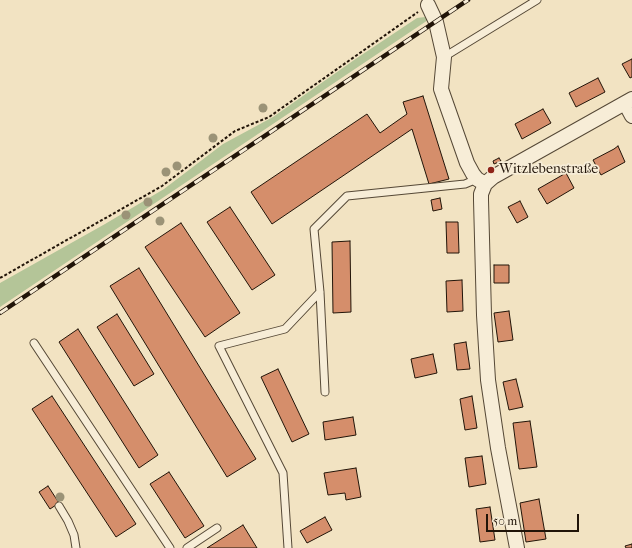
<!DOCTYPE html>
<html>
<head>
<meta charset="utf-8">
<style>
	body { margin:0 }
	#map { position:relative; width:632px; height:548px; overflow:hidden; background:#f2e3c2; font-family:"IM FELL French Canon",serif }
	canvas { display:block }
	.scale { position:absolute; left:486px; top:514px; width:93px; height:18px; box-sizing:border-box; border:2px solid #211408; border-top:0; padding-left:5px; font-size:12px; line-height:14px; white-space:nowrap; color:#211408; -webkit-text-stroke:3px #f7edd7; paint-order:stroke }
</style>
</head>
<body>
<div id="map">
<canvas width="632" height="548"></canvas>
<div class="scale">50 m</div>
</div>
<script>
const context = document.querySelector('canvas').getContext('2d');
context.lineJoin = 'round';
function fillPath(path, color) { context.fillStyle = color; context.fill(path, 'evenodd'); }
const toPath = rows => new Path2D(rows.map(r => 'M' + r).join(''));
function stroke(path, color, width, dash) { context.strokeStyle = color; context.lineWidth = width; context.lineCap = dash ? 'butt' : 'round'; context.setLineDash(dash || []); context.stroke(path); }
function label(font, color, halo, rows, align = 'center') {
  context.font = font + ' "IM FELL French Canon",serif'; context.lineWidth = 3.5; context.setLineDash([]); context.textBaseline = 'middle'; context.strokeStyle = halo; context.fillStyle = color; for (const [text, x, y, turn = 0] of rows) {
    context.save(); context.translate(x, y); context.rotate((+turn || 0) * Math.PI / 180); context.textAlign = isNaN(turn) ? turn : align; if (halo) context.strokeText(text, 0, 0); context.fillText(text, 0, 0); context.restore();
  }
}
const green = toPath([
	[425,17,428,20,0,307,0,283,105,224,164,189,223,144,273,117,357,58,417,18]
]);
const building = toPath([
	[632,59,632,77,630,78,622,64,632,59],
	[598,78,605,92,576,107,569,93,598,78],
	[423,96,449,179,429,184,412,129,272,224,251,192,367,114,380,133,407,114,403,102,423,96],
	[543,109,551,123,522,139,515,124,543,109],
	[618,146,625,162,601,175,593,160,614,149,618,146],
	[499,158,501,161,494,164,493,161,499,158],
	[566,173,574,188,547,204,538,189,566,173],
	[440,198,442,209,433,211,431,200,440,198],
	[520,201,528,217,517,223,508,207,520,201],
	[230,207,275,275,252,290,207,222,230,207],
	[446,222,458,222,459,253,447,253,446,222],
	[181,223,240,313,205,337,145,247,181,223],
	[350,241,351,312,333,313,332,242,350,241],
	[494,265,509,265,509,283,494,283,494,265],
	[139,268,256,459,227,477,110,286,139,268],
	[462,280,463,311,447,312,446,281,462,280],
	[509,311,513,340,498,342,494,313,509,311],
	[117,314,154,374,134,386,97,327,117,314],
	[78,329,158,455,139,468,59,342,78,329],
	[466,342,470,369,457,370,454,344,466,342],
	[433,354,437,373,415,378,411,359,433,354],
	[278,369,309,434,292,442,261,377,278,369],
	[516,379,523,407,509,410,503,382,516,379],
	[52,396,136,524,116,537,32,409,52,396],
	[472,396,477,428,465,430,460,399,472,396],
	[353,417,356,435,325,440,323,422,353,417],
	[530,421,537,467,519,469,513,423,530,421],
	[482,456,486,484,469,487,465,458,482,456],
	[356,468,361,497,346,500,345,493,328,495,324,473,356,468],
	[169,472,204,526,185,538,150,484,169,472],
	[48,486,59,503,50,509,39,492,48,486],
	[539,499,546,539,526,542,520,503,539,499],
	[490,507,495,540,480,542,476,509,490,507],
	[325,517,332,530,307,543,300,531,325,517],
	[243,525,257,548,207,548,243,525],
	[632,544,632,548,626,548,625,546,632,544]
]);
const path = toPath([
	[0,278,162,186,235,131,269,117,418,12]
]);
const lane = toPath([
	[444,57,537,0],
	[34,343,170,548],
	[325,392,320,292,314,229,347,196,465,184,477,179],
	[59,506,68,521,74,535,76,548],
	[187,548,217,528],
	[288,548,283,473,219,346,285,329,320,292]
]);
const street = toPath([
	[428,5,436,22,444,57,441,89,467,163,473,174,477,179,485,184],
	[625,103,632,116],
	[517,548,498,448,488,380,484,315,481,200,481,194,485,184,493,177,632,99]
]);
const rail = toPath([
	[0,313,468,0]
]);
const trees = [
	[263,108],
	[213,138],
	[177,166],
	[166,172],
	[148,202],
	[126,215],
	[160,221],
	[60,497]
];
const markers = [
	[491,170,4,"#8f2418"]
];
const poiNames = [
	["Witzlebenstraße",499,170]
];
fillPath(green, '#b4c598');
fillPath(building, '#d58e6b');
stroke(building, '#211408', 1);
stroke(lane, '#554836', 9);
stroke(street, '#554836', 16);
stroke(path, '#211408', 2, [3, 2]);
stroke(lane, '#f7edd7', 7);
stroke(street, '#f7edd7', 14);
stroke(rail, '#211408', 4.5);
stroke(rail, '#f7edd7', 3, [9]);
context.fillStyle = '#9b9377';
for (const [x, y] of trees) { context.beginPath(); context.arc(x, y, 4.5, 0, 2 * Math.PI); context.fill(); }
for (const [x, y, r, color] of markers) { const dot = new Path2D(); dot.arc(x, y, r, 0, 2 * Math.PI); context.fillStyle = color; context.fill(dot); stroke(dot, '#f7edd7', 1.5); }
label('14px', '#211408', '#f7edd7', poiNames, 'left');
</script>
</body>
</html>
